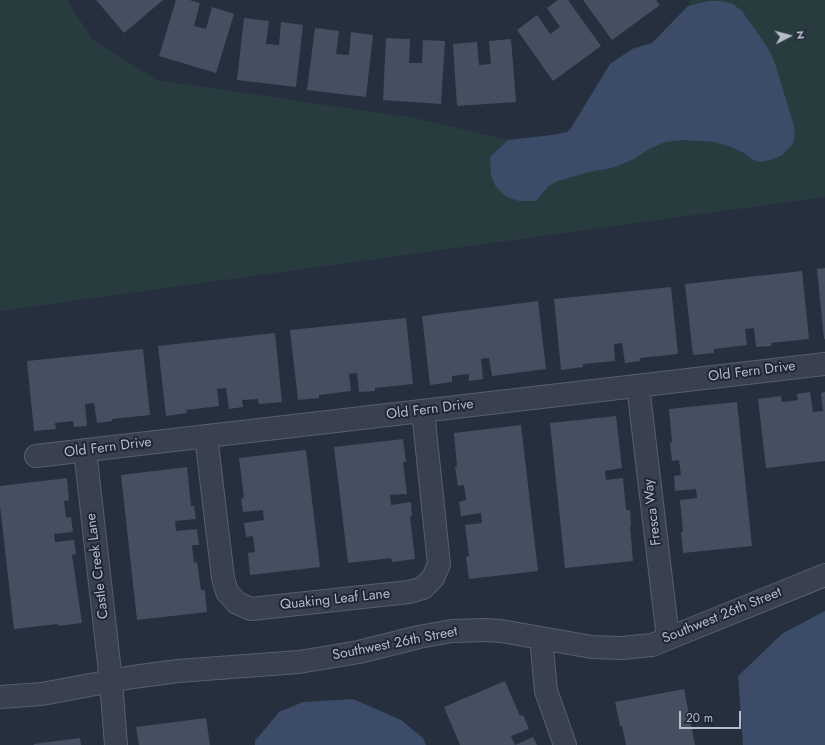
<!DOCTYPE html>
<html>
<head>
<meta charset="utf-8">
<style>
	body { margin:0 }
	#map { position:relative; width:825px; height:745px; overflow:hidden; background:#262f3e; font-family:Jost,sans-serif }
	canvas { display:block }
	.north { position:absolute; left:769px; top:16px; width:40px; height:40px; -webkit-text-stroke:3px #1e2634; paint-order:stroke; rotate:84deg; font-size:11px; font-weight:700; line-height:16px; text-align:center; color:#b6bcc9 }
	.north::after { content:''; display:block; margin:auto; width:14px; height:18px; background:#b6bcc9; clip-path:polygon(50% 0,100% 100%,50% 72%,0 100%) }
	.scale { position:absolute; left:679px; top:711px; width:62px; height:18px; box-sizing:border-box; border:2px solid #b6bcc9; border-top:0; padding-left:5px; font-size:12px; line-height:14px; white-space:nowrap; color:#b6bcc9; -webkit-text-stroke:3px #1e2634; paint-order:stroke }
</style>
</head>
<body>
<div id="map">
<canvas width="825" height="745"></canvas>
<div class="north">N</div>
<div class="scale">20 m</div>
</div>
<script>
const context = document.querySelector('canvas').getContext('2d');
context.lineJoin = 'round';
function fillPath(path, color) { context.fillStyle = color; context.fill(path, 'evenodd'); }
const toPath = rows => new Path2D(rows.map(r => 'M' + r).join(''));
function stroke(path, color, width, dash) { context.strokeStyle = color; context.lineWidth = width; context.lineCap = dash ? 'butt' : 'round'; context.setLineDash(dash || []); context.stroke(path); }
function label(font, color, halo, rows, align = 'center') {
  context.font = font + ' Jost,sans-serif'; context.lineWidth = 4; context.setLineDash([]); context.textBaseline = 'middle'; context.strokeStyle = halo; context.fillStyle = color; for (const [text, x, y, turn = 0] of rows) {
    context.save(); context.translate(x, y); context.rotate((+turn || 0) * Math.PI / 180); context.textAlign = isNaN(turn) ? turn : align; if (halo) context.strokeText(text, 0, 0); context.fillText(text, 0, 0); context.restore();
  }
}
const green = toPath([
	[0,0,67,0,93,40,157,80,415,118,508,140,552,135,567,132,571,128,610,64,632,49,652,43,688,6,691,0,825,0,825,197,0,311]
]);
const water = toPath([
	[708,1,720,1,733,4,742,11,766,45,774,60,794,126,795,136,792,145,782,155,771,160,760,162,751,159,744,153,731,147,714,142,684,140,665,142,649,149,634,159,612,168,593,171,558,181,549,186,536,201,519,201,507,197,501,192,495,185,491,175,490,157,508,140,552,135,567,132,571,128,610,64,632,49,652,43,688,6],
	[825,611,825,745,743,745,738,676,783,633],
	[353,699,401,720,423,738,426,745,255,745,255,741,279,712,303,702]
]);
const building = toPath([
	[96,0,163,0,124,33],
	[176,0,189,0,200,3,194,26,206,29,212,7,234,14,216,73,159,56],
	[558,0,568,0,601,46,553,81,517,30,537,15,550,34,560,27,547,8],
	[583,0,656,0,660,5,612,40],
	[244,18,269,21,266,44,279,45,281,22,303,25,296,87,237,80],
	[315,28,339,31,336,54,349,55,351,32,373,35,366,97,307,90],
	[386,38,410,39,409,63,422,63,423,40,445,41,441,104,383,100],
	[511,39,516,102,457,106,453,44,477,42,479,65,491,64,489,41],
	[825,268,825,339,824,339,817,269],
	[802,271,809,339,771,343,771,346,756,347,754,328,745,329,747,345,714,349,714,353,693,355,685,284],
	[671,287,678,354,640,358,640,361,625,363,622,343,614,344,615,361,583,364,583,367,561,370,554,299],
	[538,301,546,369,492,376,489,358,481,359,483,379,469,381,469,374,452,376,452,382,430,385,422,316],
	[406,318,413,384,375,388,375,391,359,392,357,373,349,374,351,391,319,395,319,398,298,400,290,330],
	[275,333,282,402,259,404,258,399,242,400,243,407,229,409,226,388,217,389,219,406,186,410,187,413,166,416,158,346],
	[143,349,150,415,112,419,112,421,97,423,94,403,85,404,87,426,74,427,73,421,55,423,56,429,34,431,27,361],
	[810,392,813,412,823,411,821,393,825,392,825,461,766,468,758,399,781,396,782,402,798,400,797,394],
	[737,402,752,546,683,553,681,532,683,532,680,500,697,498,696,489,675,491,674,476,681,475,679,460,672,461,670,443,672,442,669,409],
	[616,416,622,468,605,471,606,480,623,478,626,510,630,510,631,526,630,526,633,561,565,568,550,423],
	[521,425,538,571,469,579,466,557,469,556,465,525,482,523,481,513,461,516,459,502,466,500,464,485,458,486,455,467,457,467,454,433],
	[403,439,406,462,403,462,407,494,390,495,391,505,411,502,412,516,410,517,415,559,392,562,391,558,348,563,334,447],
	[306,450,320,567,250,575,248,553,255,552,253,536,246,537,244,523,264,520,263,510,243,512,241,499,244,498,239,458],
	[187,467,191,506,194,506,196,519,175,521,176,531,197,529,199,545,192,545,194,563,197,562,201,590,205,590,207,612,137,620,121,475],
	[67,478,69,500,64,501,66,518,71,517,73,532,54,534,55,542,74,540,76,554,72,555,82,623,58,626,58,624,14,629,0,506,0,486],
	[505,681,520,716,523,715,529,729,511,736,515,745,460,745,444,707],
	[684,689,695,745,626,745,622,726,620,726,615,702],
	[206,718,210,745,139,745,136,727],
	[533,737,537,745,515,745],
	[80,738,81,745,34,745,34,744]
]);
const minor = toPath([
	[638,386,668,638],
	[206,436,223,578,227,592,237,603,251,609,409,592,423,588,433,578,439,564,423,411],
	[85,450,111,681,116,745],
	[36,456,825,364],
	[541,638,546,691,565,745],
	[0,697,42,694,133,677,178,671,299,662,359,652,419,637,452,631,485,630,501,631,592,647,622,648,652,645,825,575]
]);
const streetNames = [
	["Old Fern Drive",752,372,-7],
	["Old Fern Drive",430,410,-7],
	["Old Fern Drive",108,448,-7],
	["Fresca Way",653,512,-97],
	["Castle Creek Lane",98,566,-97],
	["Quaking Leaf Lane",335,600,-6],
	["Southwest 26th Street",722,616,-22],
	["Southwest 26th Street",395,644,-11]
];
fillPath(green, '#283b3f');
fillPath(water, '#3c4b67');
fillPath(building, '#454f60');
stroke(minor, '#575f6c', 24);
stroke(minor, '#3a414e', 22);
label('14px', '#b6bcc9', '#1e2634', streetNames);
</script>
</body>
</html>
